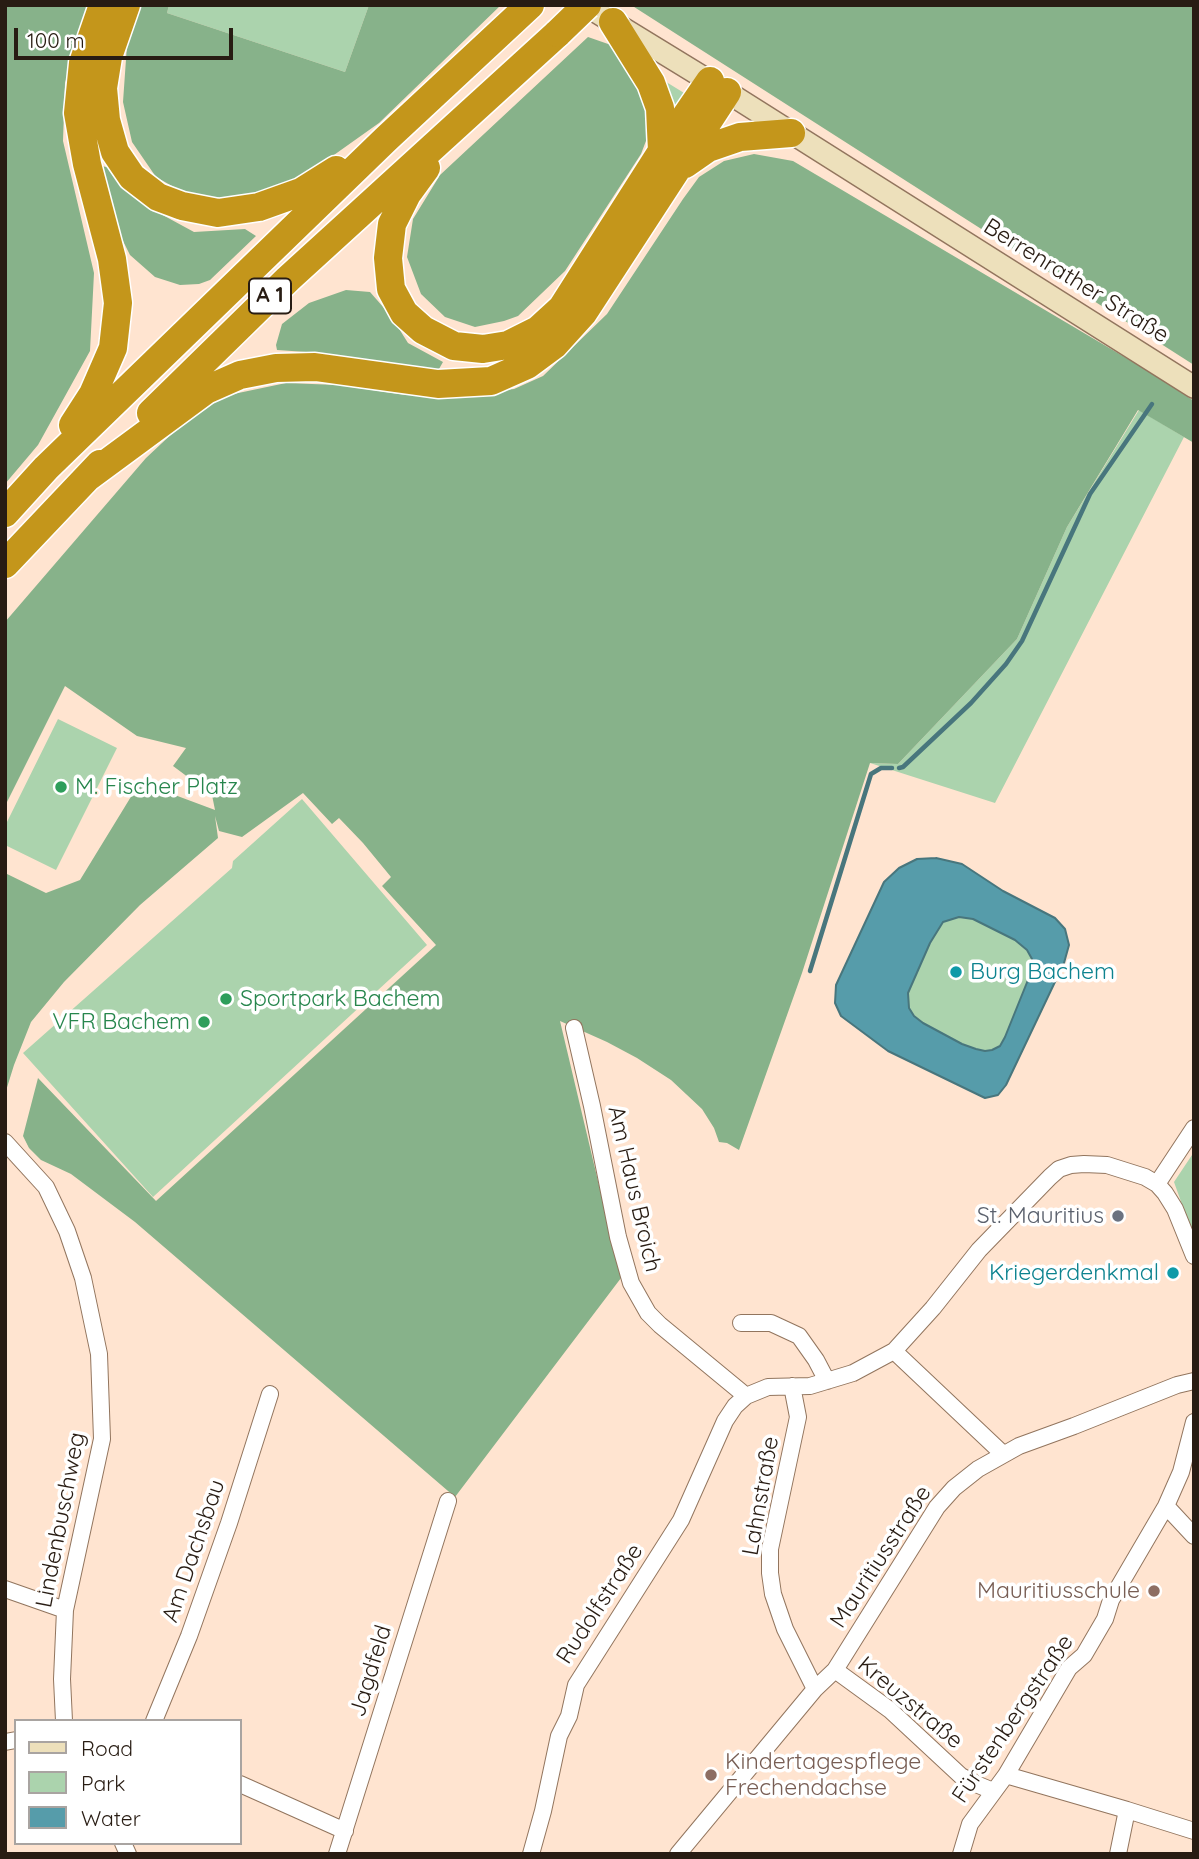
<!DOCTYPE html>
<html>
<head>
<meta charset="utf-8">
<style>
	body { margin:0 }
	#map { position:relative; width:1199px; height:1859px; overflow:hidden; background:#ffe4d0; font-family:Quicksand,sans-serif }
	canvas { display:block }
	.frame { position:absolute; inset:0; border:7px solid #281c13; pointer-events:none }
	.legend { position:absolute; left:14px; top:1719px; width:228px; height:126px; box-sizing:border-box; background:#fff; border:2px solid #a9a4a1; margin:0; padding:9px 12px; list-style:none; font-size:21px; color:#281c13 }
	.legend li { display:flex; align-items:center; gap:14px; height:35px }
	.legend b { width:35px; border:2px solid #a9a4a1 }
	.scale { position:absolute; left:14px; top:28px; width:219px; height:32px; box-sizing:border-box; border:4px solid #281c13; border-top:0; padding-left:9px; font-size:21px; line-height:24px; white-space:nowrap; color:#281c13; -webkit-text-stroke:5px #fff; paint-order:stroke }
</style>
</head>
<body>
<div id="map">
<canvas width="1199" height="1859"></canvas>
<div class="frame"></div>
<ul class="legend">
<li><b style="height:9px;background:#ede0bb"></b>Road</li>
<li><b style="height:19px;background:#abd3ad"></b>Park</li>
<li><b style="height:19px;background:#569caa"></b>Water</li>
</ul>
<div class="scale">100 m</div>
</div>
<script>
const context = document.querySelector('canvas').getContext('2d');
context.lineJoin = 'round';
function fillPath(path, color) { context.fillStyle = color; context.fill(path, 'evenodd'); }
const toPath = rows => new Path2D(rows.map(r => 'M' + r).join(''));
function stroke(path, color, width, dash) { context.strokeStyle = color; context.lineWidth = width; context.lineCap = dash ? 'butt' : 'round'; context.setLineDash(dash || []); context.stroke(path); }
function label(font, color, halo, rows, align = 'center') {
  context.font = font + ' Quicksand,sans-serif'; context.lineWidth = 7; context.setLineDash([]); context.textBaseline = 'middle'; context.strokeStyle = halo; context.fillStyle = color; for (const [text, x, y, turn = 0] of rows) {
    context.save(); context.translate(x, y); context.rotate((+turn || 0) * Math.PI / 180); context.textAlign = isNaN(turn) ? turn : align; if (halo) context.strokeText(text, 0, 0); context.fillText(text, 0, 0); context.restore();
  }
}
const green = toPath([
	[169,5,369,5,345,72,167,13],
	[663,80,689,96,676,121],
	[1139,410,1184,437,995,803,870,763,898,764,1017,639,1067,527],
	[58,719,117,748,56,870,5,845,5,826],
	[302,799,427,945,153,1197,23,1053,232,868,233,861],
	[959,917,973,919,1015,940,1027,950,1032,959,1032,970,1005,1037,1000,1046,992,1050,985,1051,975,1049,962,1044,923,1023,914,1016,909,1008,908,993,930,943,943,922],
	[1194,1152,1194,1238,1174,1182]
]);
const forest = toPath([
	[5,5,89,5,65,83,63,141,94,273,90,351,38,445,5,484],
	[141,5,169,5,167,13,345,72,369,5,501,5,379,123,310,172,268,194,231,201,195,199,156,177,132,142,123,102,127,45],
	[631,5,1194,5,1194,365],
	[588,37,611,45,635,80,647,103,649,133,641,154,565,271,518,316,504,321,475,327,445,317,421,294,407,257,413,219,440,175],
	[754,154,793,161,1155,375,1194,401,1194,443,1138,410,1067,527,1017,639,898,764,870,763,802,973,739,1150,727,1143,719,1142,714,1128,702,1109,671,1080,637,1058,607,1042,560,1021,621,1278,455,1497,135,1222,71,1174,41,1160,29,1148,23,1136,38,1078,156,1201,436,945,382,886,391,877,363,843,339,818,332,824,303,793,242,837,219,831,215,816,218,838,140,905,64,982,31,1022,14,1065,5,1094,5,873,46,893,80,880,140,782,215,810,212,795,173,766,186,748,137,736,65,686,5,806,5,622,146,458,178,428,224,396,286,383,338,385,406,395,457,396,514,389,543,376,607,314,683,199,699,177,724,161],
	[99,165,113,169,126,189,159,213,194,232,245,229,256,236,210,280,199,284,180,285,155,277,130,255,113,221],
	[346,290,370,292,391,316,408,343,443,362,439,369,411,369,321,353,277,350,276,345,282,324,309,303]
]);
const water = toPath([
	[936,858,962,864,1003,891,1055,918,1065,929,1069,945,1064,963,1006,1085,998,1095,985,1098,888,1051,841,1016,835,1003,836,985,884,882,899,868,917,859,936,858],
	[959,917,973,919,1015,940,1027,950,1032,959,1032,970,1005,1037,1000,1046,992,1050,985,1051,976,1049,962,1044,923,1023,914,1016,909,1008,908,993,930,943,943,922,959,917]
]);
const stream = toPath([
	[899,768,903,767,971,703,1006,664,1022,641,1090,494,1152,404],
	[810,971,871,774,881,768,892,768]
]);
const street = toPath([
	[574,1028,592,1106,618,1237,631,1283,648,1313,660,1325,746,1396],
	[5,1142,46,1187,67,1231,83,1278,99,1354,102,1439,65,1610,62,1679,64,1721],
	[1157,1184,1194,1128],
	[741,1323,771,1323,799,1336,816,1360,827,1381],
	[894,1351,1003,1454],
	[792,1386,798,1417,770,1549,770,1573,773,1594,785,1629,815,1689],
	[1166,1506,1194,1536],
	[5,1589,65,1610],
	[835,1670,890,1710,961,1776,976,1784,993,1791],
	[154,1721,189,1636,229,1523,270,1394],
	[5,1742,16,1740],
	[1006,1775,1127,1810,1194,1831],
	[240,1784,345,1831],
	[123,1843,128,1854],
	[337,1854,448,1501],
	[531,1854,543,1811,559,1736,569,1716,576,1685,681,1520,725,1421,735,1406,746,1396,768,1387,810,1386,853,1373,894,1351,933,1308,979,1250,1050,1177,1059,1169,1071,1165,1084,1164,1107,1165,1145,1177,1157,1184,1165,1193,1175,1209,1194,1256],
	[678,1854,815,1689,835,1670,937,1507,954,1488,978,1469,1019,1446,1074,1426,1177,1385,1194,1381],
	[961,1854,970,1824,1006,1775,1069,1668,1084,1655,1105,1619,1111,1600,1166,1506,1181,1472,1194,1422],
	[1118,1854,1127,1810]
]);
const secondary = toPath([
	[585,5,727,92,1194,387]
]);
const highway = toPath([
	[126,5,108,57,103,88,106,120,115,152,132,177,158,197,182,206,218,213,259,207,301,192,336,170],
	[613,22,651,83,660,108,662,151],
	[685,164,708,148,740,137,791,133],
	[426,168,407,194,392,224,388,258,391,289,404,313,423,330,454,346,483,349,508,345,538,330,562,308,662,151,710,81],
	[151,413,288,279,558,33],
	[73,425,93,394,113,348,118,303,112,259,87,164,78,113,83,63,103,5],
	[88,477,206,390,240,375,276,368,315,367,438,384,491,381,527,365,554,345,583,313,727,92],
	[5,513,46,468,386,139,530,5],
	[5,564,100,464]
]);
const highwayBridge = toPath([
	[558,33,587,5]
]);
const markers = [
	[61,787,7,"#2e9e5b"],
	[956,972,7,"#0f9aa8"],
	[226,999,7,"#2e9e5b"],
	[204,1022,7,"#2e9e5b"],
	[1118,1216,7,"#6b7280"],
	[1173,1273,7,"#0f9aa8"],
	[1154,1591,7,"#8d6e63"],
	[711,1775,7,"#8d6e63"]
];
const shields = [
	[270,296,42]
];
const shieldNames = [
	["A 1",270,296]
];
const streetNames = [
	["Berrenrather Straße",1076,281,32],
	["Am Haus Broich",634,1189,77],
	["Lahnstraße",761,1496,-80],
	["Lindenbuschweg",61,1520,-79],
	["Am Dachsbau",194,1551,-71],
	["Mauritiusstraße",881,1557,-57],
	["Rudolfstraße",600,1604,-57],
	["Jagdfeld",371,1671,-73],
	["Kreuzstraße",910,1703,40],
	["Fürstenbergstraße",1013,1719,-56]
];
const leisureNames = [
	["M. Fischer Platz",75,787],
	["Sportpark Bachem",240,999],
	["VFR Bachem",190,1022,"right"]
];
const cultureNames = [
	["Burg Bachem",970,972],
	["Kriegerdenkmal",1159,1273,"right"]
];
const worshipNames = [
	["St. Mauritius",1104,1216]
];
const educationNames = [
	["Mauritiusschule",1140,1591],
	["Kindertagespflege",725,1762,"left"],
	["Frechendachse",725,1788,"left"]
];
fillPath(green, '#abd3ad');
fillPath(forest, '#87b28a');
fillPath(water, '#569caa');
stroke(water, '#48767d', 2);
stroke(stream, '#48767d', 4.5);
stroke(street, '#92755e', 18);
stroke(secondary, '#92755e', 24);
stroke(highway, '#fff', 31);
stroke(street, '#fff', 16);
stroke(secondary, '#ede0bb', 21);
stroke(highway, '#c4961b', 28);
stroke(highwayBridge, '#fff', 31, []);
stroke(highwayBridge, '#c4961b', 28);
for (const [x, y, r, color] of markers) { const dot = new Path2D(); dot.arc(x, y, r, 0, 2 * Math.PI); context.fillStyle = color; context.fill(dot); stroke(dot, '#fff', 2.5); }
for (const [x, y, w] of shields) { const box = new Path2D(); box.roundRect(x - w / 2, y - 17.5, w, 35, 5); context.fillStyle = '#fff'; context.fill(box); stroke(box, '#281c13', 2); }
label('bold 21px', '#281c13', null, shieldNames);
label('23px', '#281c13', '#fff', streetNames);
label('23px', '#27864d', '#fff', leisureNames, 'left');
label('23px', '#0d838f', '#fff', cultureNames, 'left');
label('23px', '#5b616d', '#fff', worshipNames, 'right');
label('23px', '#785e54', '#fff', educationNames, 'right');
</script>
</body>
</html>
